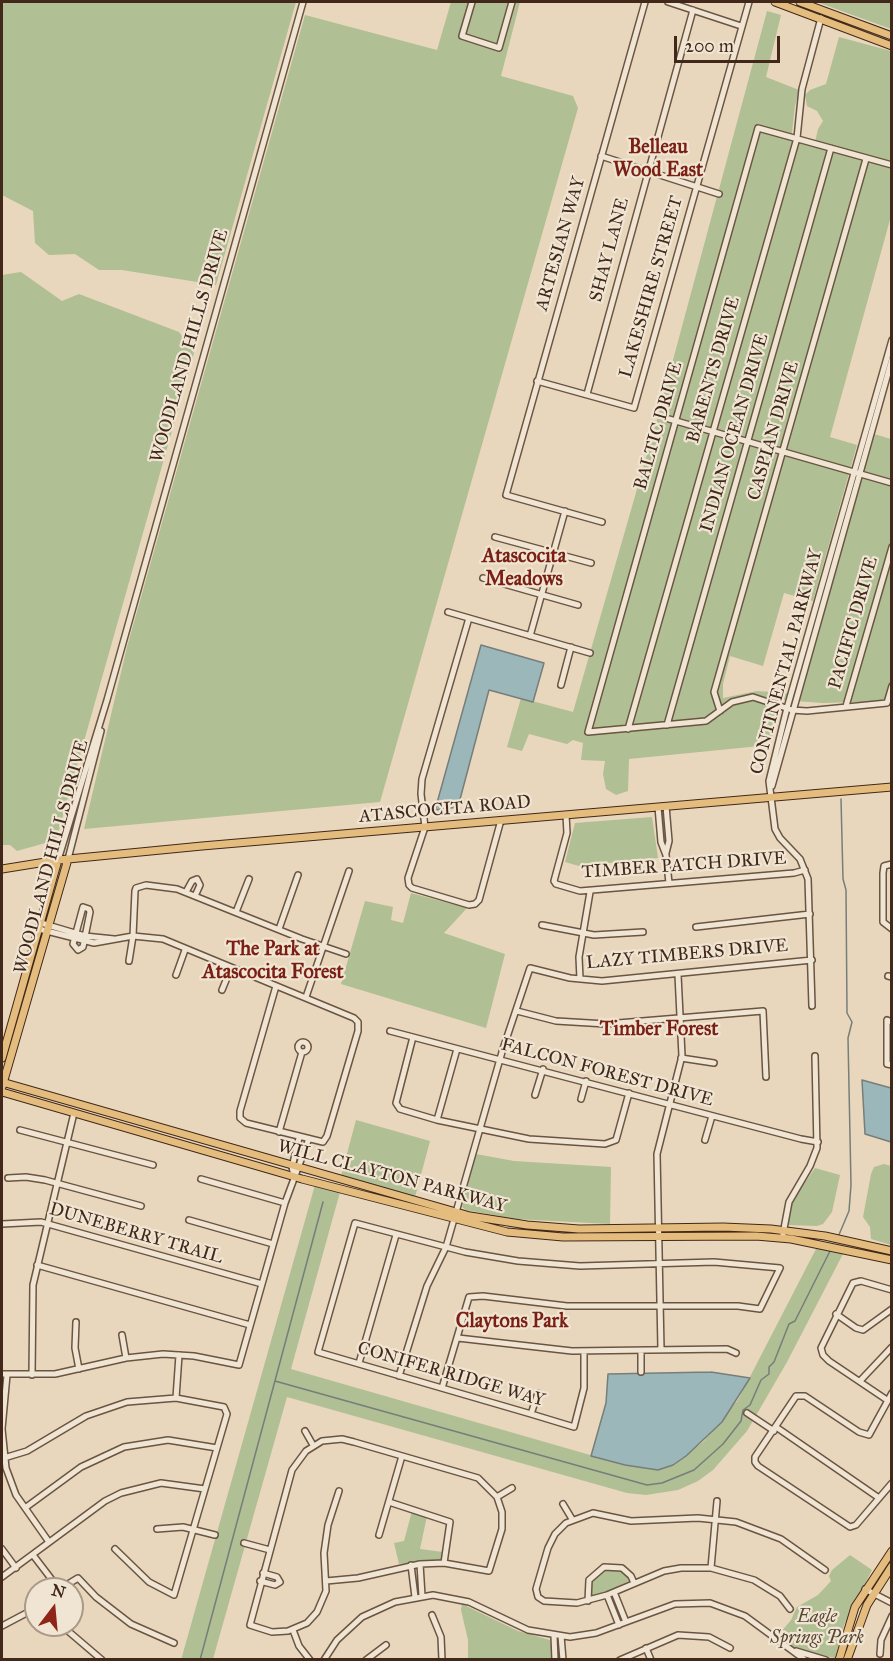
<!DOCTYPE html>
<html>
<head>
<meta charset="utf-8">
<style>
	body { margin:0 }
	#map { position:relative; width:893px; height:1661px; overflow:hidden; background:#e8d7bc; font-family:"IM FELL Great Primer",serif }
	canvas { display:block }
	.frame { position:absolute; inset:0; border:3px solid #41281a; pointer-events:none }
	.north { position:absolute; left:24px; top:1577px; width:60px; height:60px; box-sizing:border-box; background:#f0e5d3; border:2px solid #aa9989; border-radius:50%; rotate:16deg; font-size:16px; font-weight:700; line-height:24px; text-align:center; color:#41281a }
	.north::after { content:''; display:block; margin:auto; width:21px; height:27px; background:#8f2418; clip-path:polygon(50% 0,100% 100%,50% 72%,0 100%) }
	.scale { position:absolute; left:674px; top:36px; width:106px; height:27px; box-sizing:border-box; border:3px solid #41281a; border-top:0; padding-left:8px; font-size:18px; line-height:21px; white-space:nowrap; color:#41281a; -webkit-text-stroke:4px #f0e5d3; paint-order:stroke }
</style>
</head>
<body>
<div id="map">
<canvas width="893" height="1661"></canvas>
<div class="frame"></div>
<div class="north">N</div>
<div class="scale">200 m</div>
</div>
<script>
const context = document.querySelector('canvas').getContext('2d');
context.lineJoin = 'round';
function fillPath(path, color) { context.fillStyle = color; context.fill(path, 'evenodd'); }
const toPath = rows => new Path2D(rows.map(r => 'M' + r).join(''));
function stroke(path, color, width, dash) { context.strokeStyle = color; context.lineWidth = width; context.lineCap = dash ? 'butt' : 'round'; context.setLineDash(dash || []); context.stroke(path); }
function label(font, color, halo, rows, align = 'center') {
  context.font = font + ' "IM FELL Great Primer",serif'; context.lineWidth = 4.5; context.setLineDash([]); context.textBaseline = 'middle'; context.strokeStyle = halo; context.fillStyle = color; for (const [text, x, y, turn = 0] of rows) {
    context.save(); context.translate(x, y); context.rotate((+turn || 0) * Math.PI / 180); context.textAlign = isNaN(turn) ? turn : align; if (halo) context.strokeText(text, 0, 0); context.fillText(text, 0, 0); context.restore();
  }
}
const green = toPath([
	[2,2,296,2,216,285,122,270,99,270,75,254,49,255,35,243,33,211,2,195],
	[451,2,520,2,501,76,573,96,578,108,380,802,84,829,127,647,305,15,437,50],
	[817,2,891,2,891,29,847,13],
	[767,11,781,15,766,77,799,90,795,106,791,141,814,147,818,129,823,121,817,111,807,106,805,95,810,90,826,84,839,37,891,51,891,216,830,437,857,445,813,601,784,593,763,666,730,656,723,684,723,698,757,691,801,694,874,434,891,439,891,701,823,703,781,700,770,745,629,759,628,791,616,795,606,789,603,774,605,761,581,760,583,743,573,740,567,744,529,734,522,751,507,747,521,698,573,712,656,423],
	[21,272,62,301,79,294,179,332,194,353,56,840,17,851,10,845,2,845,2,275],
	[652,817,658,858,579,866,565,862,575,823],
	[411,893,467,908,444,933,505,954,486,1028,341,984,365,901,393,907,391,920,403,923],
	[356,1120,430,1141,415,1197,341,1176],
	[476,1154,514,1161,611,1167,610,1224,515,1219,466,1210,462,1207],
	[884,1164,891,1166,891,1245,871,1239,870,1227,863,1217,871,1174,874,1167],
	[815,1168,840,1175,832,1212,823,1224,817,1226,787,1225,792,1201],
	[315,1185,340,1192,291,1369,625,1465,673,1465,704,1441,738,1400,817,1247,844,1252,787,1362,747,1431,713,1470,698,1481,678,1490,646,1495,627,1493,287,1397,213,1659,181,1660],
	[412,1511,427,1516,420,1549,443,1552,441,1560,399,1564,394,1543,404,1541],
	[850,1555,872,1570,844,1625,835,1658,796,1649,776,1638,791,1620,797,1607,818,1595,831,1581,829,1576,832,1570],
	[605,1569,621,1570,629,1577,629,1581,594,1598,590,1597,591,1580],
	[462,1604,518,1631,550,1640,553,1659,468,1659,468,1640,461,1610]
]);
const water = toPath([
	[481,645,544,663,533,702,489,690,458,807,435,810,481,645],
	[862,1080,891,1088,891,1142,865,1134,862,1080],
	[711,1372,750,1378,722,1422,686,1456,673,1465,658,1470,625,1465,591,1456,606,1403,608,1374,711,1372]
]);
const stream = toPath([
	[838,1237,849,1211,851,1185,848,1038,852,1022,847,1013,846,890,843,879,841,799],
	[275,1381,647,1485,662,1483,694,1470,723,1444,741,1421,743,1410,750,1405,761,1380,769,1374,769,1367,774,1362,789,1324,795,1321,831,1249],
	[200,1660,323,1202]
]);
const minor = toPath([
	[472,2,462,36,499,48,512,2],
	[668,2,741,26],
	[601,156,719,194],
	[892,165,758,128,588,732,706,721,732,702,753,697,792,710,807,711,887,703,892,686],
	[537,381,634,408,749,2],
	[587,394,693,10],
	[669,419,892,483],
	[602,522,506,495,645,2],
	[495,537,591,563],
	[483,578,578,605],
	[448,612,590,653],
	[469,618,422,779,421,794,425,827,408,878,409,885,412,888,469,905,475,904,479,900,501,820],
	[530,636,565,511],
	[561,685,571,647],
	[846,706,892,547],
	[720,711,714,692,866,159],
	[667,725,831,148],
	[628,729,797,138,802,89,821,18],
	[772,786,892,359],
	[666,806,669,841,666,853],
	[658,807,661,842,666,855,669,883],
	[566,815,567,833,554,881,556,884,580,891,794,873,805,870],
	[68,859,101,731],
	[58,860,107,700,303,2],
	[892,864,884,866,883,873,883,922,892,929],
	[186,892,192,881,197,879,200,885,195,896],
	[83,907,89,909,90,912,83,947,78,950,73,944,83,907],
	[236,912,249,879],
	[41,923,85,936,114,939],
	[542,925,594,935,643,932],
	[696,927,810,914],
	[39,929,94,943,133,936,163,939,354,1018,358,1022,358,1031,327,1136,323,1142,246,1123,240,1118,240,1111,276,986],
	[279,929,298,875],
	[129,961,133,936,135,891,136,888,146,885,177,889,302,939,346,954],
	[176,975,185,950],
	[888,976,892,977],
	[580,979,579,957,590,892],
	[222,990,231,968],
	[306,997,349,871],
	[812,1006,808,879,800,859,780,838,775,829,769,781,787,708,892,340],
	[517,1011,556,1021,606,1024,763,1011,766,1077],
	[892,1022,887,1020,887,1064,892,1065],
	[390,1031,801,1139,818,1142],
	[413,1037,396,1103,400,1109,437,1120,529,1139,605,1144,616,1140,629,1093],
	'298 1047a5 5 0 1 1 10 0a5 5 0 1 1-10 0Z',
	[681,1058,714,1063],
	[535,1095,543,1069],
	[581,1099,586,1081],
	[437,1120,457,1049],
	[20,1130,153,1165],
	[279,1132,302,1052],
	[705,1140,712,1116],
	[294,1176,292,1167,299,1138],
	[8,1178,26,1177,45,1180,141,1206],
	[201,1179,285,1203],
	[189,1220,273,1244],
	[2,1224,41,1222,262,1284],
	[783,1234,789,1202,810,1166,817,1148,815,1056],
	[37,1265,250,1325],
	[836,1314,856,1328,863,1330,892,1309],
	[76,1322,75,1348,79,1369],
	[122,1335,126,1358],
	[458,1338,572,1351,727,1349,736,1353],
	[661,1349,657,1154,682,1056,678,975],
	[641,1351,641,1372],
	[359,1363,396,1235],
	[2,1374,55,1374,126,1358,163,1354,194,1356,239,1365,285,1203,308,1141],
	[7,1375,2,1429,6,1468,16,1495,49,1542],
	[32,1375,33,1285,74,1113],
	[399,1376,427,1286,446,1247,502,1052,530,968,570,978,602,981,812,960],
	[860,1381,892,1347],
	[442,1388,469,1297,483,1296,567,1306,738,1306,760,1309,780,1268,714,1262,580,1266,518,1261,465,1252,355,1223,318,1352,531,1414,574,1427,584,1388,584,1351],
	[892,1393,869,1435,859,1432,805,1396,796,1396,755,1457,755,1462,758,1466,850,1527,856,1525,892,1483],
	[176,1398,179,1355],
	[887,1400,829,1361,823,1355,821,1348,853,1283,861,1281,892,1290],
	[747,1413,774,1431],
	[531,1414,538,1393],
	[776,1427,879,1498],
	[305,1431,313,1445],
	[4,1458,27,1451,86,1416,127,1402,176,1398,224,1407,227,1414,174,1595,149,1582,115,1549],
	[497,1497,512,1488],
	[389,1502,450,1522,444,1563],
	[563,1504,572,1519],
	[25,1508,81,1467,124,1447,168,1440,217,1448],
	[157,1529,183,1527,215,1535],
	[379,1535,402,1456],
	[244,1543,270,1550],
	[2,1549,16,1568],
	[33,1555,59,1589],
	[420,1564,422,1596],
	[411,1565,415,1597],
	[711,1568,717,1501],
	[2,1577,105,1501,121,1493,161,1483,205,1489],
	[260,1581,275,1585,280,1582,277,1577,263,1573],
	[326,1581,358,1578,420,1564,444,1563,489,1571,502,1529,502,1512,497,1497,478,1478,354,1442,342,1439,322,1441,306,1451,292,1470,250,1625,272,1632,288,1631,307,1623,317,1612,326,1591,324,1553,328,1525,339,1491],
	[60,1589,78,1578,96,1597,131,1624,174,1643],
	[865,1589,892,1603],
	[614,1592,626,1622],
	[607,1595,619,1625],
	[588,1601,589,1580,604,1567,622,1568,631,1576,634,1583],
	[790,1609,780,1596,754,1580,711,1568,681,1568,664,1571,607,1595,577,1603,544,1601,538,1597,536,1589,548,1548,555,1534,566,1523,593,1513,631,1521,698,1518,736,1522,781,1539,825,1570],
	[432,1615,441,1637,442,1660],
	[61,1625,102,1660],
	[2,1626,36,1608],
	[293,1630,299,1646,310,1660],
	[554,1636,555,1660],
	[561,1636,563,1660],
	[646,1648,651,1660],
	[796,1651,826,1660],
	[880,1654,881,1640,892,1616],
	[324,1660,337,1640,362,1617,395,1602,433,1595,469,1602,528,1630,570,1637,596,1633,675,1604,710,1603,745,1616,805,1660],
	[366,1660,386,1645],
	[620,1660,678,1635,709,1637,730,1648]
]);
const major = toPath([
	[775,2,892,46],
	[800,2,892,36],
	[2,869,58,860,202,846,892,787],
	[2,1058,58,860],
	[2,1082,470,1216,527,1225,579,1229,723,1227,771,1229,825,1236,892,1251],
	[2,1087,68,859],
	[2,1092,302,1179,507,1232,563,1237,756,1236,791,1239,892,1260],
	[839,1660,855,1607,892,1551],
	[847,1660,867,1605,892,1566]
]);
const streetNames = [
	["ARTESIAN WAY",561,244,-74],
	["SHAY LANE",610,250,-75],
	["LAKESHIRE STREET",652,287,-74],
	["WOODLAND HILLS DRIVE",190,346,-74],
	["BARENTS DRIVE",714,370,-74],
	["BALTIC DRIVE",659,426,-74],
	["CASPIAN DRIVE",774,431,-74],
	["INDIAN OCEAN DRIVE",735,433,-74],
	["PACIFIC DRIVE",854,623,-74],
	["CONTINENTAL PARKWAY",787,662,-75],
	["ATASCOCITA ROAD",445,810,-5],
	["WOODLAND HILLS DRIVE",52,857,-75],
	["TIMBER PATCH DRIVE",684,866,-4],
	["LAZY TIMBERS DRIVE",687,955,-5],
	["FALCON FOREST DRIVE",607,1073,15],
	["WILL CLAYTON PARKWAY",392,1177,15],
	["DUNEBERRY TRAIL",136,1234,16],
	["CONIFER RIDGE WAY",451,1375,16]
];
const parkNames = [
	["Eagle",817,1618],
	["Springs Park",817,1639]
];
const neighbourhoodNames = [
	["Belleau",658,148],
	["Wood East",658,171],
	["Atascocita",524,557],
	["Meadows",524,580],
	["The Park at",273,950],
	["Atascocita Forest",273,973],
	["Timber Forest",659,1030],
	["Claytons Park",512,1322]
];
fillPath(green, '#b0bf94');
fillPath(water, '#9bb7ba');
stroke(water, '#777e7a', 1.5);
stroke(stream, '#777e7a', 1.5);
stroke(minor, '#6b5442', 8);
stroke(major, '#41281a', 9);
stroke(minor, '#f0e5d3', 5);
stroke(major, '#e4bc7e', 7);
label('18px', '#41281a', '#f0e5d3', streetNames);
label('italic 18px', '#574632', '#f0e5d3', parkNames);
label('bold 20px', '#7a1f14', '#f0e5d3', neighbourhoodNames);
</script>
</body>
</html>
